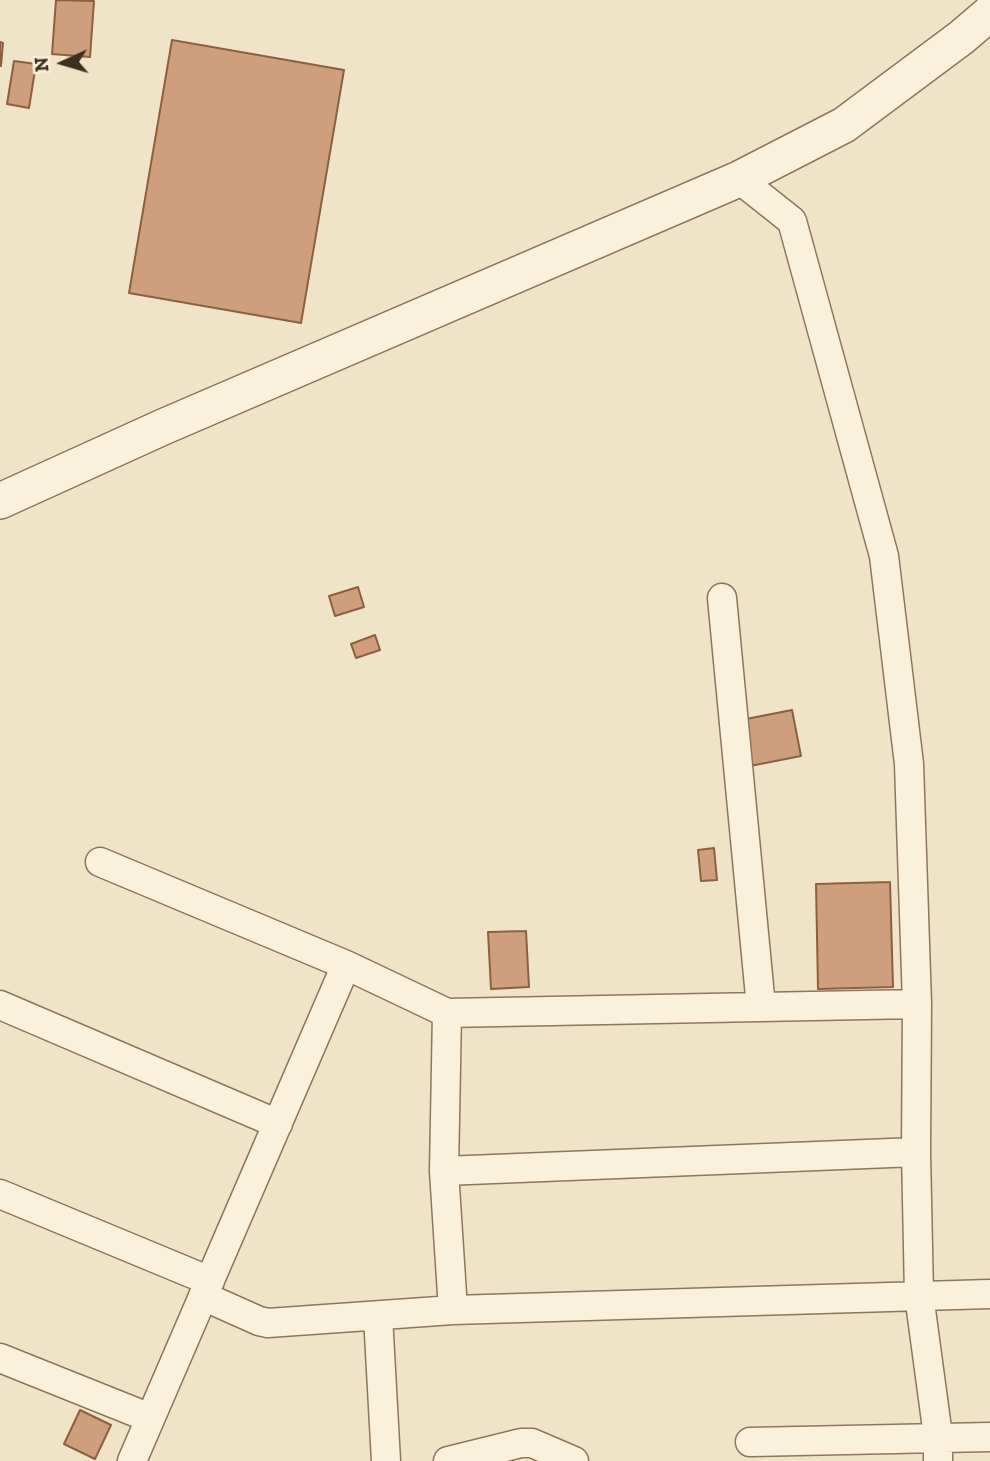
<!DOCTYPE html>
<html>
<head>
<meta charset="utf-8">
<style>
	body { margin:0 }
	#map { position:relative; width:990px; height:1461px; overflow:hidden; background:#f0e4c8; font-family:"Zilla Slab",serif }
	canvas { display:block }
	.north { position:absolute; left:28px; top:28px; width:70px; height:70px; -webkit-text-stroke:5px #f7eed8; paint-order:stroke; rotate:266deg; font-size:19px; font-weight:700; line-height:28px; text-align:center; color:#3d2e20 }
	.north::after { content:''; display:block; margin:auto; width:24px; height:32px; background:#3d2e20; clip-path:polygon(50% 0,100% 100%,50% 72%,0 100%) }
</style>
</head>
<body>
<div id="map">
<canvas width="990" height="1461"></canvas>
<div class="north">N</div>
</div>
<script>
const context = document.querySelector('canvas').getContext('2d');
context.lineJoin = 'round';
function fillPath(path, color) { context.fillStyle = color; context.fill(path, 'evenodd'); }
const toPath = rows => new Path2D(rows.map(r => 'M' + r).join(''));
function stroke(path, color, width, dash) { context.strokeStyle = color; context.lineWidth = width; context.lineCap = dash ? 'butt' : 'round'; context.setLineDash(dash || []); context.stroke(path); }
const building = toPath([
	[56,0,94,1,90,57,52,54,56,0],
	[172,40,344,70,301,323,129,293,172,40],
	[0,42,3,43,1,66,0,66,0,42],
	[14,61,36,64,29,108,7,104,14,61],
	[358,587,364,607,335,616,329,596,358,587],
	[375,635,380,650,356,658,351,644,375,635],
	[792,710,801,756,745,767,736,721,792,710],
	[714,848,717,880,701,881,698,850,714,848],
	[890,882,893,987,818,989,816,884,890,882],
	[526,931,529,987,491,989,488,932,526,931],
	[80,1410,111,1425,95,1459,64,1444,80,1410]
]);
const minor = toPath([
	[739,179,792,221,884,556,909,764,917,1004,916,1152,919,1295,938,1436,938,1461],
	[722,598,761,1007],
	[100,862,346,965,447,1013],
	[917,1004,447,1013,444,1171,453,1310,990,1294],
	[0,1005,278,1124],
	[444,1171,916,1152],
	[0,1194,210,1281],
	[203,1296,259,1321,268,1323,453,1310],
	[378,1316,386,1461],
	[0,1358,150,1418],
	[750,1442,990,1437],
	[132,1461,346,965],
	[448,1461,521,1443,532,1443,574,1461]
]);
const tertiary = toPath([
	[0,501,163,427,739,179,844,125,962,37,990,13]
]);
fillPath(building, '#cf9f7d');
stroke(building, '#8d5f41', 2);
stroke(minor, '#8d765c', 31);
stroke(tertiary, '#8d765c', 38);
stroke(minor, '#faf1dc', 28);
stroke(tertiary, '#faf1dc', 35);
</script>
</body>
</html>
